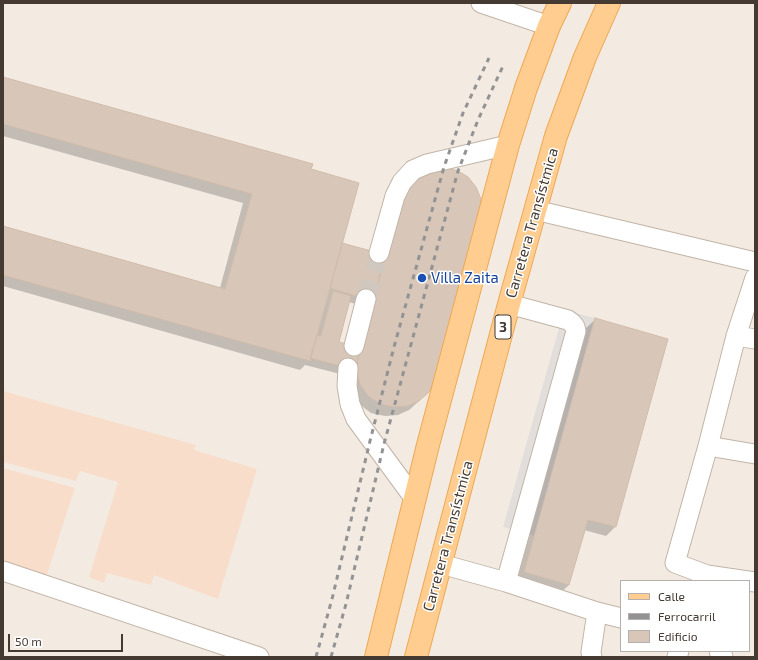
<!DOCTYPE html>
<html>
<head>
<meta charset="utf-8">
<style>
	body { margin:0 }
	#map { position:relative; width:758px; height:660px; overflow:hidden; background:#f3ebe2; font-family:"Exo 2",sans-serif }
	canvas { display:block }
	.frame { position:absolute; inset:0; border:4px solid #453a32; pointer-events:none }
	.legend { position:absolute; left:620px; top:580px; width:130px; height:72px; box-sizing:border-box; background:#fff; border:1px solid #b5b0ad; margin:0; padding:5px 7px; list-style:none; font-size:12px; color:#453a32 }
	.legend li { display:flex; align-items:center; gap:8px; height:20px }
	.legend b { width:20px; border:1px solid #b5b0ad }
	.scale { position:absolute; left:8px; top:634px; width:115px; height:18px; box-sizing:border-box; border:2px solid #453a32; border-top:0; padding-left:5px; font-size:12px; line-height:14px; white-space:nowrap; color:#453a32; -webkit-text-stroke:3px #fff; paint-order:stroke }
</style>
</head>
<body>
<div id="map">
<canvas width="758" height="660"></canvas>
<div class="frame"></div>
<ul class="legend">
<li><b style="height:5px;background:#ffcd8f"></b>Calle</li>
<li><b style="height:5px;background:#939393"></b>Ferrocarril</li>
<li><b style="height:11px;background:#d8c7b9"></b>Edificio</li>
</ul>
<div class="scale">50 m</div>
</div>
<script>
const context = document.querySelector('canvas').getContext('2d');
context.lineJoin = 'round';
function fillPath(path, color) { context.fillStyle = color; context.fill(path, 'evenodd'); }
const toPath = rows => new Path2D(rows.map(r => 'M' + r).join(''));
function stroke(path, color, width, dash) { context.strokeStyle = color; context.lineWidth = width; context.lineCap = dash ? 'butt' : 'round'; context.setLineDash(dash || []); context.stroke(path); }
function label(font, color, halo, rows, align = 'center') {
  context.font = font + ' "Exo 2",sans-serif'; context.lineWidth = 3; context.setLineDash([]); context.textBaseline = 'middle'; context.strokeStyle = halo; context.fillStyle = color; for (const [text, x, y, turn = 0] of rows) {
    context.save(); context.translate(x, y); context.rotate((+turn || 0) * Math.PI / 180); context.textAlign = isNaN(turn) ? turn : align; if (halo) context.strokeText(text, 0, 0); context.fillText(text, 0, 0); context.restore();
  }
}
const commercial = toPath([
	[3,391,196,445,194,450,257,469,218,599,154,575,151,585,107,573,104,583,89,577,118,482,80,471,76,481,3,462],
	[3,468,75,488,46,577,3,563]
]);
const parking = toPath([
	[564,310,595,318,535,536,503,527]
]);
const shadow = toPath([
	[3,78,310,170,340,246,419,401,409,410,398,415,385,416,371,413,359,404,348,376,305,365,300,370,3,286,3,227,220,288,243,203,3,136],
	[349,302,365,307,355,347,338,342],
	[596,319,667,340,615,527,606,536,584,530,569,585,559,594,516,581,586,328]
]);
const building = toPath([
	[3,77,313,164,311,169,359,183,310,361,3,275,3,226,225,289,252,194,3,124,3,77],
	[444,167,458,171,468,177,476,187,481,199,481,216,436,380,429,392,419,401,408,406,394,407,380,404,368,396,360,384,356,370,360,347,402,195,419,173,444,167],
	[342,243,386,255,373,301,330,288,342,243],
	[333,291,351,296,339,342,360,347,356,370,310,358,317,335,321,336,333,291],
	[595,318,668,339,616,527,588,520,569,585,524,572,595,318]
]);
const minorTunnel = toPath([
	[366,299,379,253]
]);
const minor = toPath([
	[481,3,549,26],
	[535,210,755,262],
	[379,253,395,196,402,182,413,170,427,164,508,145],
	[755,278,736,336,708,446,675,563,707,575,755,582],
	[736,336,755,339],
	[354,346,366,299],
	[348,368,347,386,350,404,356,419,414,498],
	[708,446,755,454],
	[441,564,506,582,597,612,621,618],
	[3,571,259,657],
	[506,582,576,331,575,327,572,323,568,320,509,304],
	[719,651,722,654,723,657],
	[592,657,591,652,597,612],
	[677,657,679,651]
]);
const major = toPath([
	[376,657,428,445,508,145,526,88,549,26,560,3],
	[416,657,509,304,556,136,585,57,609,3]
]);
const rail = toPath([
	[316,657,332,599,370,441,394,347,444,167,463,113,489,58],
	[331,657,346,604,384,444,458,171,478,120,503,66]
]);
const markers = [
	[422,278,5,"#1a4fb4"]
];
const shields = [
	[503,327,16]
];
const shieldNames = [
	["3",503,327]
];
const streetNames = [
	["Carretera Transístmica",532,223,-74],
	["Carretera Transístmica",448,536,-75]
];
const transitNames = [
	["Villa Zaita",431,278]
];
fillPath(commercial, '#f8ddca');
fillPath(parking, '#e2dedb');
fillPath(shadow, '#0003');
fillPath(building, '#d8c7b9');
stroke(building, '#d1bba9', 1);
stroke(minorTunnel, '#d0c8bf', 19, [19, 10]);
stroke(minor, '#c2b4a7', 21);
stroke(major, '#eea854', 24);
stroke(minor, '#fff', 19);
stroke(major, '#ffcd8f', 22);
stroke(rail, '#939393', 3, [5, 5]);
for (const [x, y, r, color] of markers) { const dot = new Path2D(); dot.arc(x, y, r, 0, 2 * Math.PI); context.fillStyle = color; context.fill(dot); stroke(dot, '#fff', 1.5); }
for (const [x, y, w] of shields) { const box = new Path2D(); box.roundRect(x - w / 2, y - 12, w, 24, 3); context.fillStyle = '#fff'; context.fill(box); stroke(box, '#453a32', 1); }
label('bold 14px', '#453a32', null, shieldNames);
label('15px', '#453a32', '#fff', streetNames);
label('15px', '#164399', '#fff', transitNames, 'left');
</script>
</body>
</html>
